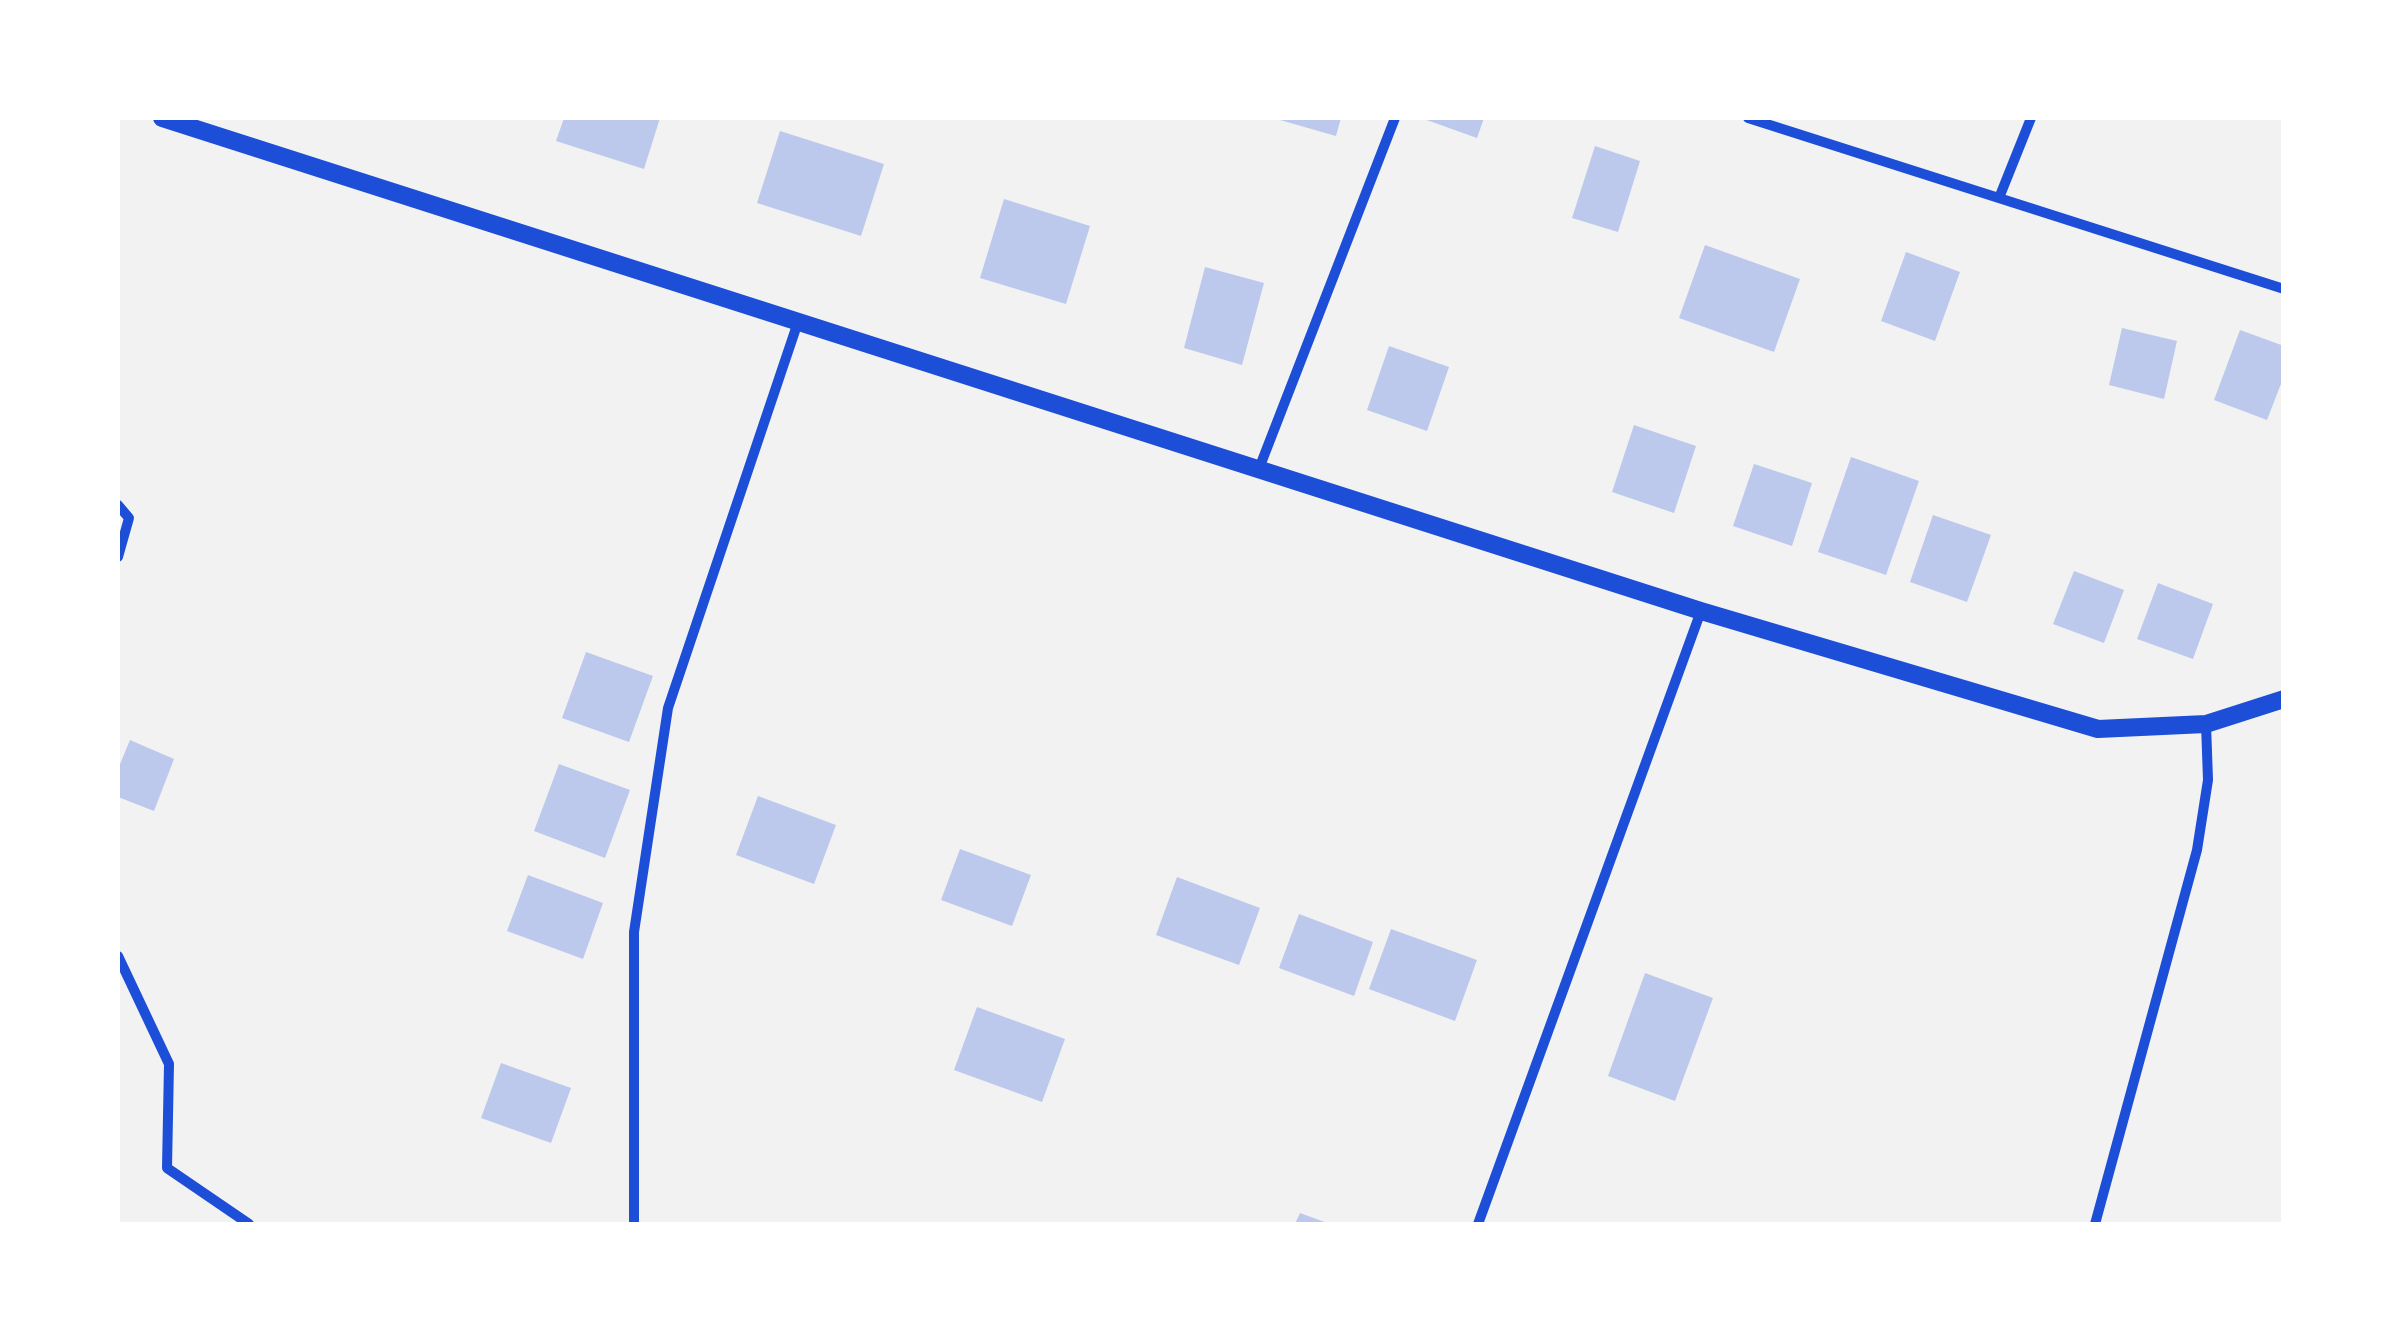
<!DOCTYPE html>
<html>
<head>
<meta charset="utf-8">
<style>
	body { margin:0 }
	#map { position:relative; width:2401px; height:1342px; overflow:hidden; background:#f2f2f2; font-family:"Roboto Serif",serif }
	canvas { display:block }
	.frame { position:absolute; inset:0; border:120px solid #fff; pointer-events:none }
</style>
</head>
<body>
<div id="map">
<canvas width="2401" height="1342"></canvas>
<div class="frame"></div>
</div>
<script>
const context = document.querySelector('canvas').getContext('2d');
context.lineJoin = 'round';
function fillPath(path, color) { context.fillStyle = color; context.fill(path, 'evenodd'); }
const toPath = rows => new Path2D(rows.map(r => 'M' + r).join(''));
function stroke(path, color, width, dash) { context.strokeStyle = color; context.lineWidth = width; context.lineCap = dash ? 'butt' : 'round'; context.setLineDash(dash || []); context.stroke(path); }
const building = toPath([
	[564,118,660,118,644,169,556,141],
	[1273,118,1341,118,1336,136],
	[1421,118,1484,118,1477,138],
	[780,131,884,164,861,236,757,203],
	[1595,146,1640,161,1618,232,1572,218],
	[1004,199,1090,226,1066,304,980,278],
	[1705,245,1800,279,1774,352,1679,318],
	[1906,252,1960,272,1935,341,1881,321],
	[1205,267,1264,283,1242,365,1184,348],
	[2122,328,2177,341,2164,399,2109,385],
	[2240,330,2284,346,2284,376,2267,420,2214,400],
	[1389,346,1449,367,1427,431,1367,410],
	[1634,425,1696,446,1674,513,1612,492],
	[1851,457,1919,481,1886,575,1818,552],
	[1754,464,1812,483,1792,546,1733,526],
	[1933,515,1991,535,1967,602,1910,582],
	[2074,571,2124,590,2104,643,2053,624],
	[2158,583,2213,604,2193,659,2137,639],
	[586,652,653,676,629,742,562,718],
	[130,740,174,759,154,811,118,797,118,769],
	[559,764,630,790,605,858,534,831],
	[758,796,836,825,814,884,736,855],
	[960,849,1031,875,1012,926,941,900],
	[528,875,603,903,583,959,507,931],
	[1177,877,1260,908,1239,965,1156,935],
	[1299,914,1373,942,1354,996,1279,968],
	[1391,929,1477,960,1455,1021,1369,989],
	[1645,973,1713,998,1675,1101,1608,1076],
	[977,1007,1065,1039,1042,1102,954,1070],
	[501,1063,571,1088,551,1143,481,1118],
	[1300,1213,1330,1224,1295,1224]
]);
const minor = toPath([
	[1748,118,2284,289],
	[1999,198,2031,118],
	[1260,466,1395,118],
	[118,505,129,518,118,557],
	[118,956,169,1064,167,1168,249,1224],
	[634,1224,634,932,668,708,797,325],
	[1478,1224,1701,611],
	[2095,1224,2197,850,2208,780,2206,724]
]);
const tertiary = toPath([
	[162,118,1701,611,2098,729,2206,724,2284,699]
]);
fillPath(building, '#bdc9ec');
stroke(minor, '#1d4ed8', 10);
stroke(tertiary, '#1d4ed8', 18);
</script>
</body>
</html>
